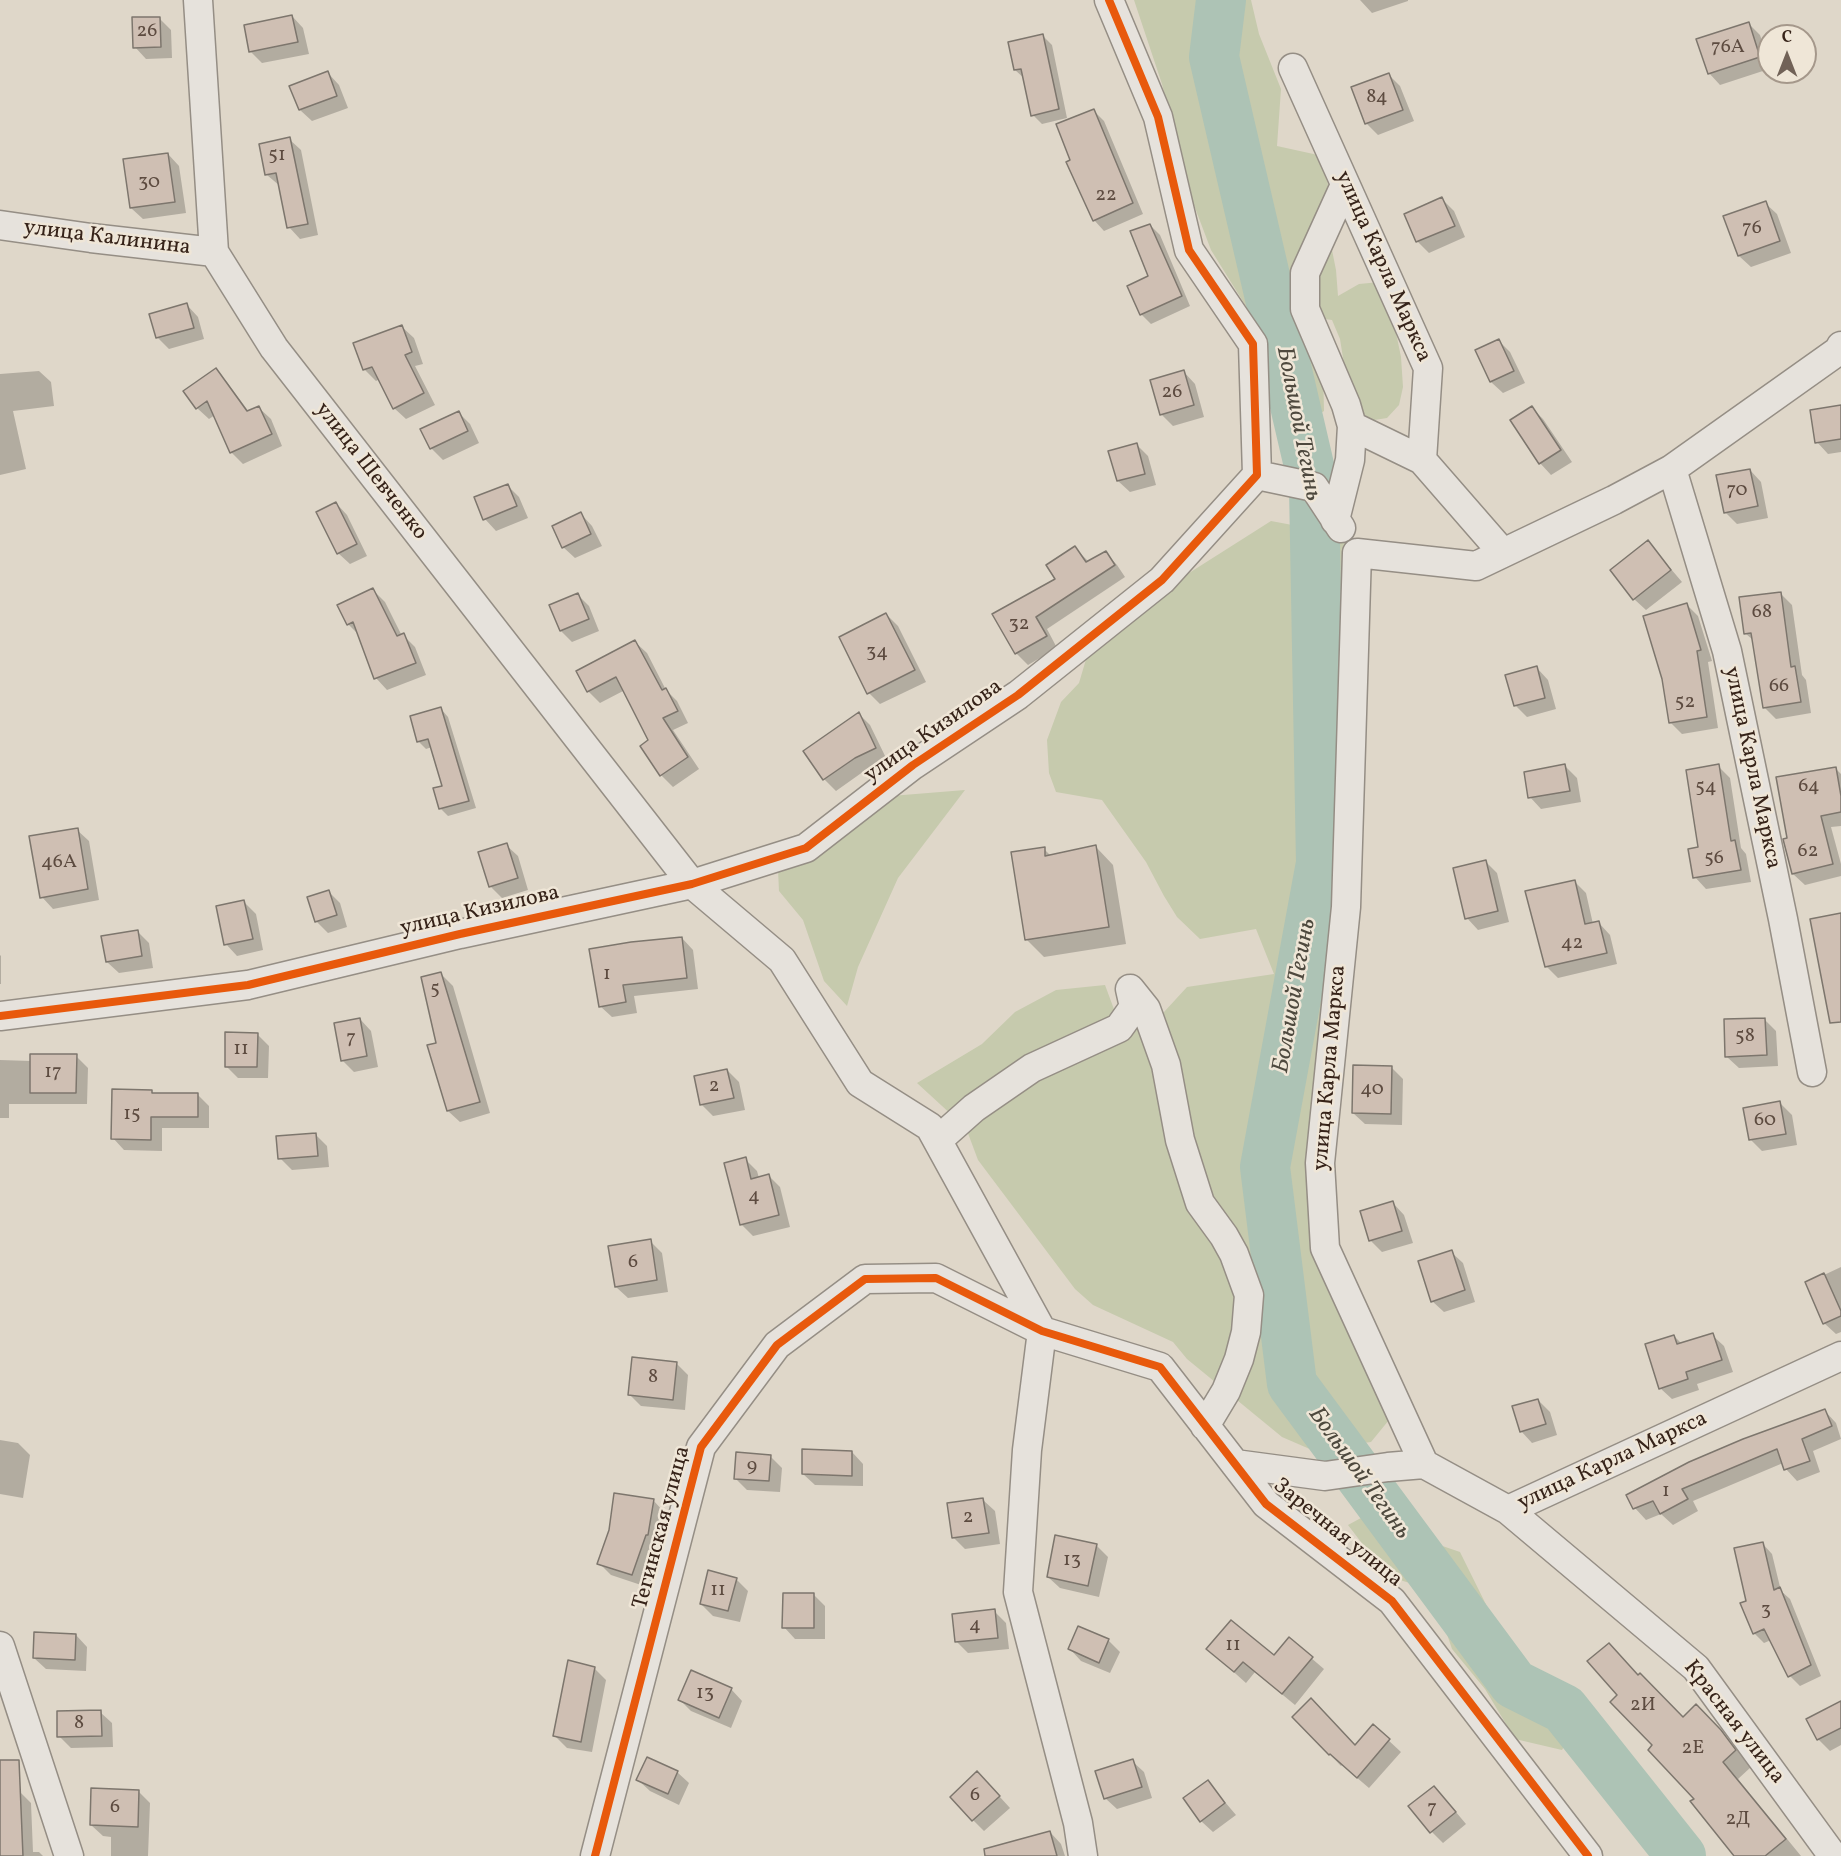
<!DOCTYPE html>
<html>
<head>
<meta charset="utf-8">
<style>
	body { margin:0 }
	#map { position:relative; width:1841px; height:1856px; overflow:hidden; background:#dfd7c9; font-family:Vollkorn,serif }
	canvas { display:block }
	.north { position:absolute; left:1757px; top:24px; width:60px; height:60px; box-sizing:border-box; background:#efe6d7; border:2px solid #a5988b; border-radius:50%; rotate:0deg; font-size:16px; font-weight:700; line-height:24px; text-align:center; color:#362319 }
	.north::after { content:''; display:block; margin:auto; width:21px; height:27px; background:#716257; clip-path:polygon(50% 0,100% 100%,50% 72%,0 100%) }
</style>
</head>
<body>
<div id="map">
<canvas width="1841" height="1856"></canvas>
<div class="north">С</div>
</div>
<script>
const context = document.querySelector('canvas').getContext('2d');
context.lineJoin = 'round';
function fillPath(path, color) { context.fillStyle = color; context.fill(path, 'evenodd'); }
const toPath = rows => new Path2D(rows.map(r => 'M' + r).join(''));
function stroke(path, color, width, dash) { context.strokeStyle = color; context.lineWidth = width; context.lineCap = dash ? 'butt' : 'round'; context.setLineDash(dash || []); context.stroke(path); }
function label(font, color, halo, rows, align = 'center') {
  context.font = font + ' Vollkorn,serif'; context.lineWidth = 5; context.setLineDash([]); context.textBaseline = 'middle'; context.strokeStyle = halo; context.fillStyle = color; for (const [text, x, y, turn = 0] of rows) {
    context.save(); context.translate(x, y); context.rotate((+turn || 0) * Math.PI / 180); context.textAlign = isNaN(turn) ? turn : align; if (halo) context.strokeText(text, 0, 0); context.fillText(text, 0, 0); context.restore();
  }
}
const green = toPath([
	[1134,0,1251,0,1259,34,1281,89,1277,146,1318,155,1328,184,1324,210,1336,270,1338,296,1359,284,1380,282,1393,318,1401,357,1403,387,1399,405,1387,418,1368,421,1347,383,1340,339,1332,320,1290,314,1296,327,1323,368,1324,411,1289,434,1273,419,1262,332,1211,250,1186,184,1162,84],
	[1314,487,1357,553,1325,1248,1389,1420,1371,1442,1312,1450,1282,1437,1187,1359,1173,1342,1093,1305,1075,1289,978,1160,966,1128,917,1083,982,1044,1015,1012,1056,990,1105,985,1115,1012,1153,1024,1187,987,1274,974,1256,929,1200,939,1177,917,1164,896,1146,862,1102,800,1056,792,1049,773,1047,740,1061,702,1079,683,1087,656,1167,587,1271,521,1303,527],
	[965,790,898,878,858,967,847,1006,824,981,803,920,779,891,778,870,891,796],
	[1396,1499,1422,1539,1460,1552,1512,1657,1547,1690,1571,1735,1562,1750,1515,1739,1485,1689,1452,1649,1432,1590,1387,1576,1348,1525]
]);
const shadow = toPath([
	[1360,0,1408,0,1408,1,1372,13],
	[292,16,303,28,309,54,262,63,251,52,246,26],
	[159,18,171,30,172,58,146,59,135,47],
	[1749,24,1760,35,1769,62,1769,69,1720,85,1709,73],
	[1043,36,1052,45,1067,118,1042,124,1033,115,1025,79,1015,70],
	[328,73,339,85,348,108,312,121,300,110,291,86],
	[1388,74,1400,86,1414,121,1378,135,1366,123],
	[1094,111,1104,121,1143,214,1104,231,1094,220,1072,161],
	[289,139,301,150,318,235,300,239,289,227,280,186,267,175],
	[168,154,179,166,186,213,143,219,131,208],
	[1442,199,1454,211,1465,237,1429,253,1417,241],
	[1765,203,1777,214,1791,253,1751,267,1739,256],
	[1150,225,1160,235,1190,306,1151,324,1141,314,1129,287,1150,277],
	[187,305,198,317,204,339,169,349,157,337],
	[402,327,414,338,423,364,415,366,435,405,406,419,394,408,380,379,376,381,364,369],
	[1499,341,1510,352,1525,383,1503,393,1491,382,1477,351],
	[216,370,227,382,249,412,259,408,271,419,282,446,243,464,231,452,215,415,209,419,197,408],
	[39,371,51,382,54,406,13,411,26,469,0,475,0,374],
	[1184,372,1195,384,1204,417,1173,426,1161,414],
	[1841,406,1841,452,1828,454,1817,442],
	[1532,408,1543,419,1572,462,1551,475,1540,463],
	[459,413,470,424,479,443,443,460,431,448],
	[1136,444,1148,456,1156,485,1130,492,1118,481],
	[1750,470,1761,482,1768,518,1737,524,1725,512],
	[507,485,519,497,528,518,496,531,485,519],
	[336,503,347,515,367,556,350,564,338,553],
	[581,514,592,526,602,546,575,558,563,547],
	[1648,542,1682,582,1646,610,1634,599],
	[1075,548,1089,562,1106,553,1117,565,1125,577,1047,629,1057,648,1028,665,1016,653,994,615,1058,580],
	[373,590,385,602,402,636,403,635,415,647,426,675,387,690,376,678,359,635,348,624],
	[1780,593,1792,605,1802,675,1806,680,1811,713,1776,719,1764,707,1754,641,1745,633],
	[578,595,589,606,599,631,572,642,561,631],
	[1687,605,1698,616,1712,661,1708,662,1718,728,1682,734,1670,722],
	[886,614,898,626,926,682,880,704,869,693],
	[635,642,647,653,666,690,677,701,688,723,673,730,699,769,673,787,661,775,650,740,625,690,600,703,588,691],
	[1537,668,1548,680,1556,709,1527,717,1515,705],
	[441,709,448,717,476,808,448,816,440,808,444,787,432,747,426,749,418,741],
	[859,714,870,725,887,760,867,769,836,791,824,779],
	[1565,766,1577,778,1581,802,1541,809,1530,797],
	[1718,766,1730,778,1741,848,1746,854,1751,882,1706,889,1695,877],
	[1835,768,1841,774,1841,826,1831,827,1841,864,1841,876,1805,885,1793,874,1785,840,1789,840],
	[77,830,89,841,99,900,53,909,42,897],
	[506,845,518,856,528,890,502,898,490,886],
	[1096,847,1113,865,1126,944,1044,957,1026,939,1044,849,1051,856],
	[1485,861,1497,873,1509,922,1478,930,1467,918],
	[1575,882,1586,893,1593,924,1599,923,1610,935,1617,964,1558,978,1546,966],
	[328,891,340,903,347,927,328,933,316,921],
	[244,902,256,914,263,950,237,956,226,944],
	[137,931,149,943,153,968,119,973,107,962],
	[682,938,693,950,698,989,634,996,637,1013,612,1017,600,1006,591,950],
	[0,955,1,956,1,984,0,984],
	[441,974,453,986,490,1113,460,1122,448,1111,438,1044],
	[360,1019,371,1031,378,1067,354,1072,342,1060],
	[1764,1019,1776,1031,1778,1066,1739,1068,1727,1057],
	[257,1034,269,1046,268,1078,238,1078,226,1066],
	[76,1056,88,1068,87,1104,9,1104,9,1118,0,1118,0,1060,31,1061],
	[1391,1067,1403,1079,1402,1125,1365,1124,1353,1113],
	[727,1070,739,1082,745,1110,713,1116,702,1105,696,1077],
	[151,1092,153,1094,197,1094,209,1106,209,1128,162,1128,162,1151,124,1150,113,1138],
	[1780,1103,1792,1115,1797,1145,1762,1151,1751,1140,1745,1109],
	[316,1135,327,1146,329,1167,292,1170,280,1158],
	[745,1159,757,1171,759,1178,769,1176,780,1187,790,1227,753,1236,741,1224],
	[1393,1203,1404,1215,1413,1243,1382,1252,1370,1240],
	[650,1241,662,1253,668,1292,628,1298,616,1287],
	[1451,1252,1463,1263,1475,1302,1444,1312,1432,1301],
	[1841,1267,1841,1332,1836,1334,1824,1323,1807,1283],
	[1712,1335,1724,1346,1733,1372,1697,1384,1699,1390,1672,1399,1660,1388,1674,1336,1682,1344],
	[677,1364,688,1375,685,1410,641,1406,629,1394],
	[1538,1400,1550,1412,1557,1435,1532,1443,1521,1431],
	[1825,1411,1836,1423,1841,1439,1813,1451,1820,1472,1797,1481,1786,1469,1783,1463,1693,1501,1698,1511,1673,1525,1661,1514,1646,1520,1635,1508,1628,1495],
	[0,1440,18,1443,30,1455,23,1498,0,1494],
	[852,1452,863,1464,863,1486,815,1485,803,1474],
	[770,1456,782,1468,780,1492,747,1490,736,1479],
	[653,1500,664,1512,660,1546,657,1545,644,1586,611,1575,599,1563],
	[983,1500,995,1511,1000,1544,965,1549,953,1537],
	[1762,1543,1772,1554,1781,1591,1790,1599,1821,1676,1800,1686,1790,1676,1771,1640,1764,1643,1754,1633,1748,1602],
	[1096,1545,1108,1557,1099,1597,1060,1588,1048,1577],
	[736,1579,748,1591,740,1622,713,1616,701,1604],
	[814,1595,825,1606,825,1639,795,1639,784,1627],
	[994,1611,1006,1623,1009,1649,968,1653,956,1641],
	[76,1635,87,1647,86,1671,46,1669,34,1658],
	[1289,1639,1324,1669,1295,1705,1255,1672,1246,1683,1208,1649,1274,1657],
	[1108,1640,1120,1652,1110,1673,1081,1661,1070,1649],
	[594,1668,606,1680,592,1752,567,1748,555,1736],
	[1639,1676,1683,1719,1712,1722,1736,1748,1751,1767,1738,1779,1801,1856,1736,1856,1696,1799,1654,1745],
	[731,1689,742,1701,731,1728,691,1711,679,1699],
	[1841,1702,1841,1745,1830,1751,1818,1739],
	[100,1712,112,1723,113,1747,71,1748,59,1736],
	[1294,1717,1356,1746,1373,1726,1401,1752,1369,1788,1342,1765,1341,1766],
	[1132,1761,1144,1772,1152,1798,1117,1809,1105,1798],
	[677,1772,689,1783,679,1805,650,1791,638,1780],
	[1208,1782,1236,1815,1213,1832,1201,1821],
	[989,1785,1010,1808,984,1831,973,1820],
	[19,1791,31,1803,33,1852,39,1852,43,1856,0,1856,0,1792],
	[139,1792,150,1803,148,1856,111,1856,111,1837,103,1836,91,1825],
	[1445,1799,1466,1824,1443,1843,1432,1832],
	[1050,1832,1061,1844,1065,1856,1015,1856]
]);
const river = toPath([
	[1221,0,1214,57,1314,487,1321,863,1265,1167,1292,1384,1514,1684,1564,1709,1681,1856]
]);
const building = toPath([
	[292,15,298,42,249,52,244,25,292,15],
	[132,17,160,17,161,47,133,48,132,17],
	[1749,22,1760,57,1708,74,1696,39,1749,22],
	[1043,34,1059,109,1031,116,1021,69,1014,70,1008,42,1043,34],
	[328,71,337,96,299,110,289,86,328,71],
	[1389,73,1403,110,1365,124,1351,87,1389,73],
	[1094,109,1133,203,1093,221,1066,162,1070,160,1056,124,1094,109],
	[290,137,308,224,287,228,276,173,265,175,259,144,290,137],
	[168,153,175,202,130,208,123,159,168,153],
	[1442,197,1455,226,1416,242,1404,214,1442,197],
	[1766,201,1780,241,1738,256,1723,216,1766,201],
	[1150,224,1182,296,1140,315,1127,286,1148,276,1130,231,1150,224],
	[187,303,194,328,156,338,149,314,187,303],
	[402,325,412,352,405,355,424,393,393,409,372,367,363,370,353,343,402,325],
	[1499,339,1514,371,1490,382,1475,350,1499,339],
	[216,368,247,411,259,406,272,434,230,453,207,401,196,409,183,391,216,368],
	[1184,370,1194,405,1160,415,1150,380,1184,370],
	[1841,405,1841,439,1815,443,1810,410,1841,405],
	[1532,406,1561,450,1539,464,1510,420,1532,406],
	[459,411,468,431,430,449,420,429,459,411],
	[1137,443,1145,474,1117,481,1108,451,1137,443],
	[1750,469,1758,506,1724,513,1716,475,1750,469],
	[508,484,517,506,483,520,474,497,508,484],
	[336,502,357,544,337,554,316,512,336,502],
	[581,512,591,534,562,548,552,526,581,512],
	[1648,540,1671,570,1633,600,1610,570,1648,540],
	[1075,546,1086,562,1106,551,1115,565,1036,617,1047,636,1015,654,992,614,1055,579,1046,565,1075,546],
	[373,588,397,636,404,633,416,663,374,679,353,622,347,625,337,605,373,588],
	[1781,592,1791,667,1795,666,1801,702,1763,708,1751,633,1744,634,1739,597,1781,592],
	[578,593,589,619,560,631,549,605,578,593],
	[1687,603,1701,650,1697,651,1707,717,1669,723,1662,679,1643,616,1687,603],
	[886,613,915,670,867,694,839,637,886,613],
	[635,640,662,690,666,688,678,711,663,718,688,757,660,776,640,746,648,740,616,677,587,692,576,671,635,640],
	[1537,666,1545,698,1514,706,1505,675,1537,666],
	[441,707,469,801,439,809,433,788,442,786,428,739,417,742,410,716,441,707],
	[859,712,876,748,855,758,823,780,803,751,859,712],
	[1565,764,1570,791,1528,798,1524,772,1565,764],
	[1719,764,1731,841,1735,840,1741,870,1693,878,1688,849,1698,847,1686,770,1719,764],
	[1836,767,1841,796,1841,812,1821,816,1833,864,1792,874,1783,839,1787,838,1776,777,1836,767],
	[78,828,88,889,40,898,29,836,78,828],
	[507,843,518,878,489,887,478,852,507,843],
	[1096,845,1109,927,1025,940,1011,852,1045,847,1045,856,1096,845],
	[1486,860,1498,911,1465,919,1453,868,1486,860],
	[1575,880,1585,924,1599,921,1607,953,1545,967,1525,891,1575,880],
	[329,890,337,915,315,922,307,897,329,890],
	[244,900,253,939,224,945,216,906,244,900],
	[1841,913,1841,1022,1830,1023,1810,919,1841,913],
	[138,930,142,956,106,962,101,936,138,930],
	[682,937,687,978,623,985,626,1002,599,1007,589,949,631,942,682,937],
	[441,972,480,1102,447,1111,427,1045,436,1043,421,977,441,972],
	[360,1018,367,1056,341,1061,334,1023,360,1018],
	[1765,1018,1767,1055,1725,1057,1724,1019,1765,1018],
	[225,1032,258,1033,257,1067,225,1067,225,1032],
	[30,1054,77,1054,76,1093,30,1093,30,1054],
	[1353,1065,1392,1066,1391,1114,1352,1113,1353,1065],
	[727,1069,734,1098,700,1105,694,1076,727,1069],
	[112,1089,152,1090,152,1093,198,1093,198,1117,151,1117,151,1140,111,1139,112,1089],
	[1780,1101,1786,1134,1749,1140,1743,1108,1780,1101],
	[316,1133,318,1156,278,1159,276,1136,316,1133],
	[746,1157,751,1179,769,1174,779,1215,740,1225,724,1163,746,1157],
	[1393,1201,1402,1231,1369,1241,1360,1211,1393,1201],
	[651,1239,657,1280,615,1287,608,1246,651,1239],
	[1452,1250,1465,1290,1431,1302,1418,1261,1452,1250],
	[1824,1273,1841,1311,1841,1316,1823,1324,1805,1282,1824,1273],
	[1713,1333,1722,1360,1686,1372,1688,1379,1659,1389,1645,1344,1674,1335,1677,1344,1713,1333],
	[632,1357,677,1362,673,1400,628,1395,632,1357],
	[1538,1399,1546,1424,1520,1432,1512,1406,1538,1399],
	[1825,1409,1832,1426,1802,1439,1810,1461,1784,1470,1777,1449,1682,1489,1688,1499,1660,1514,1653,1501,1633,1509,1626,1495,1689,1462,1743,1439,1825,1409],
	[802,1449,852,1451,852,1476,802,1474,802,1449],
	[736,1452,771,1455,769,1481,734,1479,736,1452],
	[614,1493,654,1499,648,1535,646,1535,632,1575,597,1564,609,1530,614,1493],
	[983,1498,989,1533,952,1538,947,1503,983,1498],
	[1055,1535,1097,1544,1088,1586,1047,1577,1055,1535],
	[1763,1542,1774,1590,1780,1587,1811,1665,1788,1677,1764,1629,1753,1634,1740,1603,1746,1601,1734,1548,1763,1542],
	[708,1570,737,1578,728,1611,700,1604,708,1570],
	[783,1593,814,1593,814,1628,782,1628,783,1593],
	[995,1609,998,1638,955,1642,952,1614,995,1609],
	[1231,1620,1274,1655,1289,1637,1313,1657,1282,1694,1243,1662,1234,1672,1206,1649,1231,1620],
	[1078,1626,1109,1639,1099,1663,1068,1649,1078,1626],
	[34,1632,76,1634,75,1660,33,1658,34,1632],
	[1609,1643,1638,1675,1640,1673,1683,1717,1696,1704,1721,1730,1736,1750,1723,1762,1786,1839,1765,1856,1734,1856,1690,1801,1694,1799,1648,1750,1652,1745,1610,1702,1617,1695,1587,1661,1609,1643],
	[568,1660,595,1667,581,1742,553,1736,568,1660],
	[691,1670,732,1688,719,1718,678,1700,691,1670],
	[1311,1698,1355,1745,1373,1724,1390,1739,1357,1778,1330,1754,1329,1755,1292,1717,1311,1698],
	[1841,1701,1841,1728,1817,1740,1806,1719,1841,1701],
	[101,1710,102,1736,57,1737,57,1711,101,1710],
	[647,1757,678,1771,668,1794,636,1780,647,1757],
	[1133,1759,1142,1787,1104,1799,1095,1771,1133,1759],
	[0,1760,19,1760,23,1856,0,1856,0,1760],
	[977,1771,1000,1796,972,1821,950,1797,977,1771],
	[1208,1780,1225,1803,1200,1822,1183,1798,1208,1780],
	[1434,1786,1456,1812,1430,1833,1408,1806,1434,1786],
	[91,1788,139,1790,138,1827,90,1825,91,1788],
	[1050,1831,1057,1856,985,1856,984,1849,1050,1831]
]);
const minor = toPath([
	[198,0,214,252,274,348,692,884,782,960,860,1083,930,1127,1042,1331],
	[1293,68,1428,368,1422,460,1503,553],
	[0,225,91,238,214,252],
	[1352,426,1422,460],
	[1672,469,1727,651,1783,919,1812,1072],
	[1257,475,1314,487,1341,528],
	[1335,520,1350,460,1352,426,1346,405,1305,309,1305,273,1345,185],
	[1357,553,1346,907,1320,1163,1325,1248,1424,1464,1508,1510,1696,1668,1833,1856],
	[1357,553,1476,566,1614,500,1672,469,1841,349,1841,346],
	[0,1016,248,985,460,934,692,884,806,848,913,765,1018,695,1162,580,1257,475,1253,344,1189,250,1158,117,1109,0],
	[938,1140,974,1108,1032,1068,1119,1028,1134,1007,1130,989,1146,1009,1166,1065,1180,1140,1200,1203,1224,1236,1234,1254,1249,1295,1246,1332,1239,1359,1226,1391,1205,1426],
	[1042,1331,1027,1450,1018,1592,1078,1823,1083,1856],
	[1235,1464,1325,1476,1388,1467,1424,1464],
	[1508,1510,1841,1356],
	[0,1646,69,1856],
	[595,1856,701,1447,777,1345,865,1279,936,1278,1042,1331,1160,1367,1266,1504,1392,1601,1588,1856]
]);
const cycleway = toPath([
	[0,1016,248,985,460,934,692,884,806,848,913,765,1018,695,1162,580,1257,475,1253,344,1189,250,1158,117,1109,0],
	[595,1856,701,1447,777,1345,865,1279,936,1278,1042,1331,1160,1367,1266,1504,1392,1601,1588,1856]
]);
const numberNames = [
	["26",147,32],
	["76А",1728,48],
	["84",1377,98],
	["51",277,156],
	["30",149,183],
	["22",1106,196],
	["76",1752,229],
	["26",1172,393],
	["70",1737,491],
	["68",1762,613],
	["32",1019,625],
	["34",877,653],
	["66",1779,687],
	["52",1685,703],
	["64",1809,787],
	["54",1706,788],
	["62",1808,852],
	["56",1714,859],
	["46А",59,863],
	["42",1572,944],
	["1",607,975],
	["5",435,990],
	["58",1745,1037],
	["7",351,1039],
	["11",241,1050],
	["17",53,1073],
	["2",714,1087],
	["40",1372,1090],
	["15",132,1115],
	["60",1765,1121],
	["4",754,1197],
	["6",633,1263],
	["8",653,1378],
	["9",752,1467],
	["1",1666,1492],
	["2",968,1518],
	["13",1072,1561],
	["11",718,1591],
	["3",1766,1611],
	["4",975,1626],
	["11",1233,1646],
	["13",705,1694],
	["2И",1643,1706],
	["8",79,1724],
	["2Е",1693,1749],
	["6",975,1796],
	["6",115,1808],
	["7",1432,1809],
	["2Д",1738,1820]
];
const streetNames = [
	["улица Калинина",107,239,7],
	["улица Карла Маркса",1382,267,66],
	["улица Шевченко",370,472,52],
	["улица Кизилова",934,732,-35],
	["улица Карла Маркса",1751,768,78],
	["улица Кизилова",480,912,-13],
	["улица Карла Маркса",1331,1068,-85],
	["улица Карла Маркса",1613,1462,-25],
	["Тегинская улица",663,1528,-75],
	["Заречная улица",1337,1534,39],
	["Красная улица",1733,1723,52]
];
const waterNames = [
	["Большой Тегинь",1297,424,79],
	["Большой Тегинь",1296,996,-80],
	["Большой Тегинь",1358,1474,54]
];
fillPath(green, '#c6caad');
fillPath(shadow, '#0003');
stroke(river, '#adc3b5', 50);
fillPath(building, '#cfbfb3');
stroke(building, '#7d766d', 1.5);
stroke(minor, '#958e85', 31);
stroke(minor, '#e6e2dc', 28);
stroke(cycleway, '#e8590c', 8);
label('20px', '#5d4b40', null, numberNames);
label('22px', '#362319', '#efe6d7', streetNames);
label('italic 24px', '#4e493e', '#efe6d7', waterNames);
</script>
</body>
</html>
